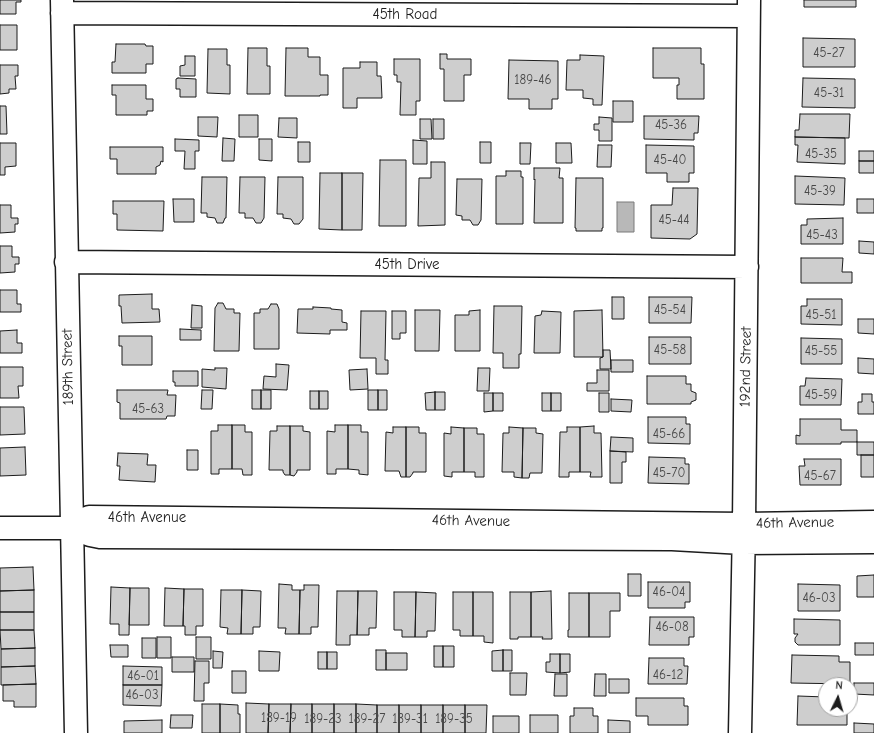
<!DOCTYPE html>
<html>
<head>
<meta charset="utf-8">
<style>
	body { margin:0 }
	#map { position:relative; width:874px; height:733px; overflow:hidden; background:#fff; font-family:"Comic Neue",sans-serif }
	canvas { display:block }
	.north { position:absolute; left:818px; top:677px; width:40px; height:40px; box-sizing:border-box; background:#fff; border:1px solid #a4a4a4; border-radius:50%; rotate:5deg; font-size:11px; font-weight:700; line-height:16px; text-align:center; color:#1c1c1c }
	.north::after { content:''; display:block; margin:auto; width:14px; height:18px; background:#1c1c1c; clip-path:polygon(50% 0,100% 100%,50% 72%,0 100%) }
</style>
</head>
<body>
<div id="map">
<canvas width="874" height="733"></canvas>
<div class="north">N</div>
</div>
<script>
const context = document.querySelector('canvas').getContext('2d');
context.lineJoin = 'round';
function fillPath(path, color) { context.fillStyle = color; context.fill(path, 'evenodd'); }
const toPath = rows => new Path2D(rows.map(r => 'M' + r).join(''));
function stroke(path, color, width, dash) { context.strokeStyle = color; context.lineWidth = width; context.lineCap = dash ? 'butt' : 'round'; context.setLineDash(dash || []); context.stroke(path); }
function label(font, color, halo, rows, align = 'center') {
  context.font = font + ' "Comic Neue",sans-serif'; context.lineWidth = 3.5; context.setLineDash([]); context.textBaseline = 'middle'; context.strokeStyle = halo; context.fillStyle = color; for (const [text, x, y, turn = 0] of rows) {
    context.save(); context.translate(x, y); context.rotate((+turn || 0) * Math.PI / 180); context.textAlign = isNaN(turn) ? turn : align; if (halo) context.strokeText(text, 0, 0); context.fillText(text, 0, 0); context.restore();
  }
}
const water = toPath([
	[617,202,634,202,634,232,617,232,617,202]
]);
const building = toPath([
	[0,0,21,0,21,2,16,2,16,14,0,14,0,0],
	[804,0,856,0,856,7,804,7,804,0],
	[0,25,17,25,17,50,0,50,0,25],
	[803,38,855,39,855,67,803,67,803,38],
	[116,44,145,44,146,46,153,46,153,64,146,64,146,73,112,73,112,62,115,62,116,44],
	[248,48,267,48,267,66,270,66,270,94,247,94,248,48],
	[286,48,308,48,308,57,320,57,320,75,328,75,328,95,320,95,320,96,285,96,286,48],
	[653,48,701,48,701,64,704,64,704,99,677,99,677,85,679,85,679,78,653,78,653,48],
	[208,49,227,49,227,65,230,65,230,94,207,93,208,49],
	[440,54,447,54,447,59,471,59,471,75,464,75,464,101,444,101,444,69,440,69,440,54],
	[580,55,604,56,602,105,593,105,593,99,583,98,583,90,566,90,567,60,580,60,580,55],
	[185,56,195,56,195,76,180,76,180,66,185,65,185,56],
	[394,59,420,59,420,101,416,101,416,115,400,115,401,82,397,82,397,75,394,75,394,59],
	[509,60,558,61,558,99,552,99,552,109,529,109,529,99,508,99,509,60],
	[360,62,377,62,377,76,381,76,382,98,357,98,357,108,343,108,343,68,360,68,360,62],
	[0,65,18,65,18,76,15,76,16,89,9,89,9,93,0,94,0,65],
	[178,78,196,79,196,97,180,97,180,89,176,89,176,79,178,78],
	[803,78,855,79,855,108,802,107,803,78],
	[112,85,146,85,146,99,153,99,153,111,147,111,147,115,116,115,116,95,112,95,112,85],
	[613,101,633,101,633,122,613,122,613,101],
	[0,106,6,106,7,134,0,134,0,106],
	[800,114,850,114,849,138,795,137,795,130,799,130,800,114],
	[239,115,258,115,258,137,239,137,239,115],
	[644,116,699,116,698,133,694,133,694,140,644,139,644,116],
	[198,117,218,117,217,137,198,136,198,117],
	[599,117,612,118,612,141,599,141,599,130,594,130,594,124,599,124,599,117],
	[279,118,297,118,297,138,278,137,279,118],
	[420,119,431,119,432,139,420,139,420,119],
	[433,119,444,119,444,139,433,139,433,119],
	[795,137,845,138,845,164,797,162,798,145,795,145,795,137],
	[223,138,235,139,234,161,222,161,223,138],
	[175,139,199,140,199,151,195,151,195,169,184,169,185,151,175,151,175,139],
	[259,139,272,139,272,161,259,160,259,139],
	[413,140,427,141,427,164,413,164,413,140],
	[298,142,310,142,310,162,298,162,298,142],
	[480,142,491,142,491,163,480,163,480,142],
	[0,143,16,143,16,166,5,167,5,175,0,175,0,143],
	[520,143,531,143,530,164,520,164,520,143],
	[556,143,571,143,572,163,556,163,556,143],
	[598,145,612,145,611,167,597,167,598,145],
	[646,145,694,146,694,173,689,173,689,182,667,182,667,173,646,173,646,145],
	[110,147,163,147,163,162,161,161,160,165,156,167,156,174,117,174,117,159,110,159,110,147],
	[859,151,874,151,874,161,859,161,859,151],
	[380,160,406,160,406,226,379,226,380,160],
	[859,161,874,161,874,173,859,173,859,161],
	[431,162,445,162,445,225,418,226,419,178,431,178,431,162],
	[534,168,560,168,559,178,563,178,563,223,534,223,535,179,534,180,534,168],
	[506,171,521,171,521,177,523,177,523,224,496,224,496,176,506,176,506,171],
	[320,173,342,173,342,230,319,229,320,173],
	[342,173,363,173,362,230,342,230,342,173],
	[795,176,845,178,844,205,795,204,795,176],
	[202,177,227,177,226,218,225,218,223,223,217,223,215,218,207,217,207,213,201,213,202,177],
	[240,177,265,177,264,218,261,223,256,223,253,218,245,218,245,213,239,213,240,177],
	[278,177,303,177,303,219,299,224,294,224,291,219,283,218,283,214,277,214,278,177],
	[576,178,603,178,603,228,602,228,602,231,576,231,576,228,575,228,576,178],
	[457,179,482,179,481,220,478,225,473,225,470,220,462,220,462,216,456,215,457,179],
	[673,188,698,188,697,234,690,239,651,238,651,205,672,205,673,188],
	[173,199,194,199,194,222,174,222,173,199],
	[857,199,874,199,874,213,857,213,857,199],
	[113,201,164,201,163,231,117,230,117,214,113,214,113,201],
	[0,205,11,205,11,218,18,218,18,224,15,224,15,232,0,233,0,205],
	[843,218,843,244,801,244,801,225,807,225,807,219,843,218],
	[859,241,874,242,874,254,859,253,859,241],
	[0,246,12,246,12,257,19,257,19,264,15,264,15,272,0,273,0,246],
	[801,258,843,258,842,272,852,272,852,283,801,283,801,258],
	[0,290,17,290,17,304,21,304,21,312,0,312,0,290],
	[152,294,152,309,159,309,160,322,122,323,121,306,119,306,119,295,152,294],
	[612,297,624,297,624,319,612,319,612,297],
	[649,297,692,297,691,323,649,323,649,297],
	[807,299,842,299,842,325,801,324,801,306,807,306,807,299],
	[218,303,223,303,226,309,234,309,234,313,240,313,239,351,214,351,215,308,218,303],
	[271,304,277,304,279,309,279,349,254,349,254,313,260,313,260,309,268,309,271,304],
	[192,305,202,306,202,328,191,328,192,305],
	[494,306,522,306,521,354,519,354,519,368,503,368,503,353,493,353,494,306],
	[313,307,331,308,331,309,342,310,342,322,347,323,347,330,330,330,330,334,297,333,298,309,313,309,313,307],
	[415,310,440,310,439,351,415,351,415,310],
	[480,310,480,351,455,351,455,315,469,315,469,311,480,310],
	[602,310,603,357,574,357,574,311,602,310],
	[361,311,386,311,385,360,388,360,388,374,376,374,376,358,360,358,361,311],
	[392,311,406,311,406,333,400,333,400,339,392,339,392,311],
	[542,311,561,312,560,353,534,353,535,316,541,315,542,311],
	[858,319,874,319,874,334,858,333,858,319],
	[180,329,201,330,201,340,180,340,180,329],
	[17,330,17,343,22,343,22,353,0,353,0,331,17,330],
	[119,336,152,336,152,365,122,365,122,346,119,346,119,336],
	[649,337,691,337,691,364,649,364,649,337],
	[801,338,842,339,842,364,801,364,801,338],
	[603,350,610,350,611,369,600,369,600,358,603,357,603,350],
	[858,358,874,359,874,374,858,373,858,358],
	[611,360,633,360,633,372,611,372,611,360],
	[276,364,289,365,287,390,263,389,264,376,276,377,276,364],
	[0,367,23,367,23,386,18,386,19,398,0,398,0,367],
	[215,368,227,368,226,389,202,387,202,369,215,370,215,368],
	[478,368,490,368,489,391,477,391,478,368],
	[367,369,368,389,350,390,349,370,367,369],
	[597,370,609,370,609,391,587,391,587,383,597,383,597,370],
	[173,371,198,371,198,386,175,386,175,382,173,382,173,371],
	[647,376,686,376,686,384,691,384,691,391,696,393,696,400,691,402,691,404,647,404,647,376],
	[806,378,842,379,841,405,800,405,800,386,805,386,806,378],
	[117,390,168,390,167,395,176,395,175,416,167,416,166,419,120,419,120,403,117,402,117,390],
	[202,390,213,390,212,409,201,409,202,390],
	[252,390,261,390,261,409,252,409,252,390],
	[261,390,271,390,271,409,261,409,261,390],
	[368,390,378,390,378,410,368,410,368,390],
	[378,390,387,390,387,410,378,410,378,390],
	[310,391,319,391,319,409,310,409,310,391],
	[319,391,328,391,328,409,319,409,319,391],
	[435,392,435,410,426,410,425,393,435,392],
	[435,392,445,392,445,410,435,410,435,392],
	[484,393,493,393,493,411,484,412,484,393],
	[493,393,503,393,503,411,493,411,493,393],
	[542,393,551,393,551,411,542,411,542,393],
	[551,393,561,393,561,411,551,411,551,393],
	[599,393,609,393,609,412,599,412,599,393],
	[862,394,872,394,872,402,874,402,874,414,858,414,858,402,862,402,862,394],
	[611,399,632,400,631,412,611,411,611,399],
	[0,407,24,407,25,434,0,435,0,407],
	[648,417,686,417,686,424,690,424,690,444,648,443,648,417],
	[800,419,841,419,841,430,857,430,857,442,841,442,841,444,796,444,796,435,800,436,800,419],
	[218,425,232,425,232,469,219,469,219,474,211,474,211,431,218,431,218,425],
	[232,425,245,425,245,432,252,432,252,475,243,475,242,469,232,469,232,425],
	[335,425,348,425,348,469,336,469,336,474,327,474,327,431,335,432,335,425],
	[348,425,361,425,361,432,368,432,368,475,359,474,359,470,348,469,348,425],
	[277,426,290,426,290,475,285,475,283,472,283,470,269,470,270,431,277,431,277,426],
	[290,426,303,426,303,431,310,432,310,470,297,470,297,472,294,476,290,475,290,426],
	[594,426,594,433,601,433,602,477,590,477,591,472,580,472,580,427,594,426],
	[393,427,406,427,406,477,401,477,399,471,385,471,386,432,393,433,393,427],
	[406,427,419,427,419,433,426,433,426,472,413,472,413,473,410,477,406,477,406,427],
	[451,427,464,428,464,472,452,472,452,477,444,476,444,433,451,434,451,427],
	[509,427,523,428,522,478,514,477,514,472,502,472,503,433,509,433,509,427],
	[567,427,580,427,580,472,569,472,569,477,559,477,560,432,567,432,567,427],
	[464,428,477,428,477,434,484,434,484,477,475,477,475,472,464,472,464,428],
	[523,428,536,428,536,433,543,434,542,473,530,473,529,478,522,478,523,428],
	[611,437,633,438,633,452,610,451,611,437],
	[857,442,874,442,874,455,857,455,857,442],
	[25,447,26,475,0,476,0,448,25,447],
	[187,450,198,450,198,470,187,470,187,450],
	[610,451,626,452,626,462,622,462,622,483,610,483,610,451],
	[118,453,148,454,147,465,156,465,155,482,119,480,120,466,117,466,118,453],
	[861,455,874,455,874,477,861,477,861,455],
	[649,457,685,458,685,464,689,464,689,484,648,483,649,457],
	[804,459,841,459,841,485,800,485,799,466,805,466,804,459],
	[33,567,34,590,0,591,0,568,33,567],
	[628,574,641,574,641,596,628,596,628,574],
	[874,575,874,597,857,597,857,576,874,575],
	[648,582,690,582,690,602,685,602,685,608,648,608,648,582],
	[279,584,292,585,292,590,300,590,299,634,285,634,286,628,278,628,279,584],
	[798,584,840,585,840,611,798,611,798,584],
	[304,585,319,585,318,627,311,627,311,634,299,634,300,590,304,590,304,585],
	[111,587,130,588,129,635,119,635,119,624,110,624,111,587],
	[130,588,149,588,149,625,129,625,130,588],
	[165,588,184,589,183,626,164,626,165,588],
	[184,589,203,589,203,626,196,626,196,635,185,635,185,626,183,626,184,589],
	[34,590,34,612,0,612,0,591,34,590],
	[221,590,242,590,241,634,227,634,228,628,220,627,221,590],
	[242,590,261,591,260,627,253,627,253,634,241,634,242,590],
	[337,591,358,591,357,635,350,635,350,645,336,645,337,591],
	[358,591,377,591,376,628,369,628,369,635,357,635,358,591],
	[551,591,552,639,542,639,543,637,531,637,531,592,551,591],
	[394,592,416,592,415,637,402,637,402,630,394,630,394,592],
	[416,592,436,593,435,631,427,631,427,637,415,637,416,592],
	[453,592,473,592,473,636,460,636,460,630,453,630,453,592],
	[473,592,493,592,493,643,484,642,484,636,473,636,473,592],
	[510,592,531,592,531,637,518,637,518,639,510,639,510,592],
	[569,593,589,593,589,637,568,637,568,630,569,630,569,593],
	[589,593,620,593,620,611,610,611,610,637,589,637,589,593],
	[0,612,34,612,34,630,0,630,0,612],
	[650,617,694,617,694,637,689,637,689,645,649,645,650,617],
	[794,619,840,620,840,645,798,645,795,642,795,638,798,634,794,634,794,619],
	[0,630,34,630,35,648,1,649,0,630],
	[157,637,171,637,171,658,157,658,157,637],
	[196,637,211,637,211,659,196,659,196,637],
	[142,638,156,638,156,658,142,658,142,638],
	[855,643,874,643,874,655,855,655,855,643],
	[110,645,128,645,128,657,111,657,110,645],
	[434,646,443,646,443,667,434,667,434,646],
	[443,646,454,646,454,667,443,667,443,646],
	[35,648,35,666,1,667,1,649,35,648],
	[376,650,386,650,386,670,376,670,376,650],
	[503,650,512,650,512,671,503,671,503,650],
	[503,650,503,671,492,671,492,651,503,650],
	[213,651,223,652,222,668,213,668,213,651],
	[259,651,280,652,279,671,259,671,259,651],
	[318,652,327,652,327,669,318,669,318,652],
	[327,652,337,652,337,669,327,669,327,652],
	[386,653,407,653,407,670,386,670,386,653],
	[550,654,560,654,560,673,546,672,546,662,550,662,550,654],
	[560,654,570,654,570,672,560,673,560,654],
	[792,655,839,656,839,662,850,662,850,684,791,683,792,655],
	[172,657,194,657,194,672,172,672,172,657],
	[649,658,684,658,684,666,688,666,687,684,648,684,649,658],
	[195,661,209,661,209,683,204,683,204,701,194,701,195,661],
	[35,666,36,684,1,685,1,667,35,666],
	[123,666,162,667,162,685,123,685,123,666],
	[232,671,246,671,246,693,232,693,232,671],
	[510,673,527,673,526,695,510,695,510,673],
	[555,674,567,674,567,696,554,696,555,674],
	[595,674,606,674,606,696,594,696,595,674],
	[609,679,629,679,629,693,609,693,609,679],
	[854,683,874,683,874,695,854,694,854,683],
	[36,684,36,707,14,707,14,701,3,701,3,685,36,684],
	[123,685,162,685,161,706,123,705,123,685],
	[798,696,826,697,826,709,847,709,847,725,797,725,798,696],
	[636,698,684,698,684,706,688,706,688,725,648,725,648,716,636,716,636,698],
	[246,703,269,704,268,733,246,733,246,703],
	[202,704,220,704,220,733,202,733,202,704],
	[220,704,238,705,238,714,240,714,240,733,220,733,220,704],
	[269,704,291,704,290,733,268,733,269,704],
	[291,704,312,704,312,733,290,733,291,704],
	[312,704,334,704,334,733,312,733,312,704],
	[334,704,356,704,356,733,334,733,334,704],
	[356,704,377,705,377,733,356,733,356,704],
	[377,705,399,705,399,733,377,733,377,705],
	[399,705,421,705,421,733,399,733,399,705],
	[421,705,443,705,443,733,421,733,421,705],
	[443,705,465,705,465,733,443,733,443,705],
	[465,705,487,705,486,733,465,733,465,705],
	[574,708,593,708,593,716,598,716,598,733,570,733,570,716,574,716,574,708],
	[171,715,193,715,192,728,170,728,171,715],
	[530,715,558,715,558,733,530,733,530,715],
	[493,716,519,716,519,733,493,733,493,716],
	[162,720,162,733,124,733,124,721,162,720],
	[608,720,630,721,630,733,608,733,608,720],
	[854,723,874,724,874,733,854,733,854,723]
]);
const minor = toPath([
	[62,0,76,733],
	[62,13,748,16],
	[66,262,747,267],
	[0,528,71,528,90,535,100,537,672,539,743,543,874,542],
	[71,528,89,517,744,524,874,522],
	[740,733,744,524,749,0]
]);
const numberNames = [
	["45-27",829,53],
	["189-46",533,80],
	["45-31",829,93],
	["45-36",671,125],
	["45-35",821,154],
	["45-40",670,160],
	["45-39",820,191],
	["45-44",674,220],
	["45-43",822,235],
	["45-54",670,310],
	["45-51",821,315],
	["45-58",670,350],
	["45-55",821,351],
	["45-59",821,395],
	["45-63",148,409],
	["45-66",669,434],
	["45-70",669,473],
	["45-67",820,476],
	["46-04",669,592],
	["46-03",819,598],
	["46-08",672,627],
	["46-12",668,675],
	["46-01",143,676],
	["46-03",142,695],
	["189-19",279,718],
	["189-23",323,719],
	["189-27",367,719],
	["189-31",410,719],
	["189-35",454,719]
];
const streetNames = [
	["45th Road",405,15],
	["45th Drive",407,265],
	["189th Street",68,367,-91],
	["192nd Street",746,367,-89],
	["46th Avenue",147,518],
	["46th Avenue",471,521,1],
	["46th Avenue",795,523,-1]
];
fillPath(water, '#b8b8b8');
stroke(water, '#7a7a7a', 1);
fillPath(building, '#cecece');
stroke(building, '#1c1c1c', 1);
stroke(minor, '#1c1c1c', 25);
stroke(minor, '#fff', 22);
label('13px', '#484848', null, numberNames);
label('15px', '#1c1c1c', '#fff', streetNames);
</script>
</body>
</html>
